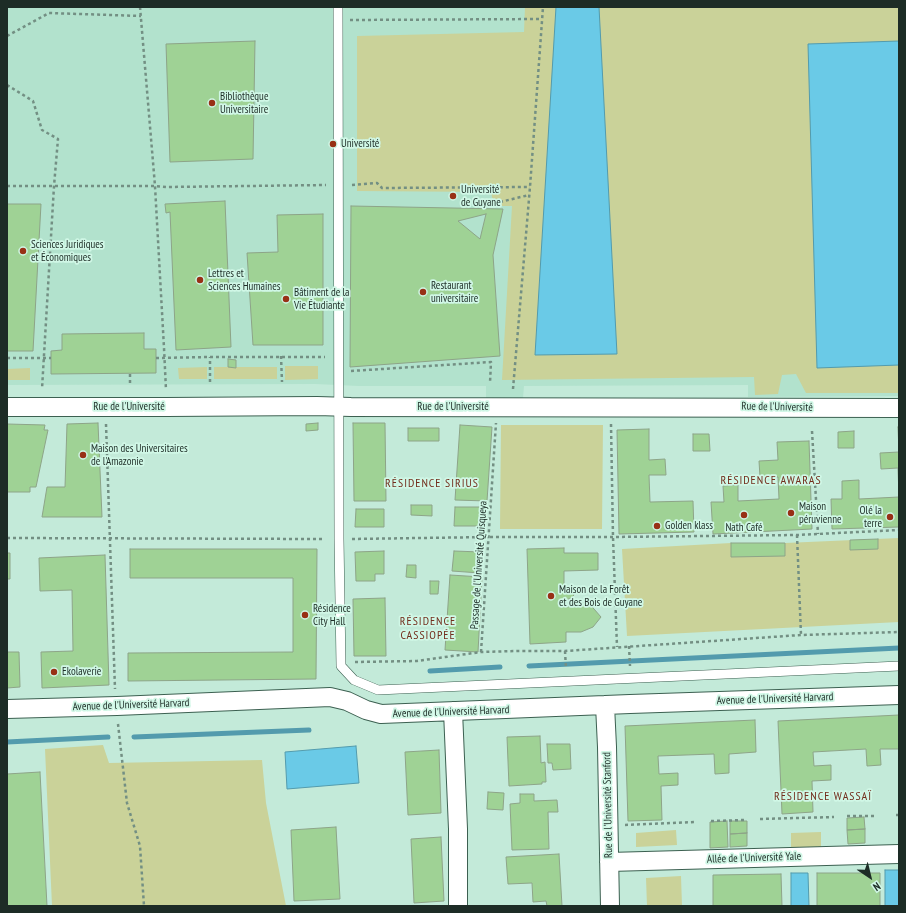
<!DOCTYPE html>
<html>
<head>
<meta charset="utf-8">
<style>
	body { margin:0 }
	#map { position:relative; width:906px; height:913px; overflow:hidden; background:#c3ead9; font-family:"PT Sans Narrow",sans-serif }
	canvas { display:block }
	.frame { position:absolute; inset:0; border:8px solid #1d2c26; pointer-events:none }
	.north { position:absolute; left:850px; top:857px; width:40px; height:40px; -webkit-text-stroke:3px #d0f7e6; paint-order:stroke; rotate:145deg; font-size:11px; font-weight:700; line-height:16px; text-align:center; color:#1d2c26 }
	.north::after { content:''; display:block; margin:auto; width:14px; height:18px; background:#1d2c26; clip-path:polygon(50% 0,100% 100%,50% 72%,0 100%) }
</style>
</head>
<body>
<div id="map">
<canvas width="906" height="913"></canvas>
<div class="frame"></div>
<div class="north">N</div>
</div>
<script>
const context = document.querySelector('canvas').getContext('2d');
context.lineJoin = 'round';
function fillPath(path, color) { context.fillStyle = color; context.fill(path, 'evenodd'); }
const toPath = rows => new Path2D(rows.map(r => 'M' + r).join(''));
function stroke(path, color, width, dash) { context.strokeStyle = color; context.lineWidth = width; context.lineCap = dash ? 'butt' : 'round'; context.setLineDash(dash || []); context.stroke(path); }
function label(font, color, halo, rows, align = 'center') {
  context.font = font + ' "PT Sans Narrow",sans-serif'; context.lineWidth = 3.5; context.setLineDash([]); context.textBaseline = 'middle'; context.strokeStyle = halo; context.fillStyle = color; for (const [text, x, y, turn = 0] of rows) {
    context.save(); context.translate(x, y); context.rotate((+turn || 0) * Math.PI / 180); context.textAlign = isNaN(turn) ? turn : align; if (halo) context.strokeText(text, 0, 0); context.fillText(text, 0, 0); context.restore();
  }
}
const built = toPath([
	[7,7,899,7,899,396,748,397,748,385,524,386,523,398,486,398,486,386,359,386,315,384,7,385]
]);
const green = toPath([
	[525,7,899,7,899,393,806,393,796,374,782,375,778,394,755,395,754,377,502,380,512,206,494,206,491,192,357,191,357,36,524,32],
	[285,366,318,366,318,379,285,380],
	[207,367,207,379,179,379,178,368],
	[214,367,277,367,277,379,214,379],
	[30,368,30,380,7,380,7,369],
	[501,425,603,425,602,529,500,529],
	[899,538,899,622,627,636,622,549,731,543,785,543],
	[103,745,109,763,262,760,266,803,286,906,52,906,45,749],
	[676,830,677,845,636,847,636,833],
	[821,832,821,849,791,850,791,833],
	[681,876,682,906,647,906,646,878]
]);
const water = toPath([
	[556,7,599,7,617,354,535,355,556,7],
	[899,41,899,365,817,368,808,44,899,41],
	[356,746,359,783,287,789,285,752,356,746],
	[885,870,899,870,899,906,885,906,885,870],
	[791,873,808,873,809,906,791,906,791,873]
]);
const stream = toPath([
	[529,666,899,648],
	[430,671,500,667],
	[134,737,309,730],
	[7,742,108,737]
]);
const building = toPath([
	[255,41,253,159,170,162,166,44,255,41],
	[225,201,231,347,176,350,170,212,166,213,165,204,225,201],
	[7,204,41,204,33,351,7,351,7,204],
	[351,206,503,209,493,255,500,356,350,367,351,206],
	[486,214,480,239,458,221,486,214],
	[323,214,323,345,253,345,247,253,278,252,277,215,323,214],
	[144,333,144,349,156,349,156,373,51,374,51,351,62,350,62,334,144,333],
	[228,359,236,360,236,368,228,367,228,359],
	[98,423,102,517,42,517,47,487,65,487,67,424,98,423],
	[318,423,318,430,306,431,306,424,318,423],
	[353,423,385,423,386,501,354,501,353,423],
	[7,424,45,425,44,430,48,430,36,487,30,487,30,492,7,492,7,424],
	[460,425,492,427,487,501,455,500,460,425],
	[898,427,899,427,899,527,832,529,831,499,842,499,842,481,859,480,859,499,899,497,898,468,881,469,880,453,899,452,898,427],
	[408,428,439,428,439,441,408,441,408,428],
	[649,429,649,460,665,459,666,475,649,475,650,502,693,501,694,532,619,534,617,430,649,429],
	[854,431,854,448,838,448,838,432,854,431],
	[693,434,709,434,710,451,693,451,693,434],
	[809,441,812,529,713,534,711,502,724,502,723,486,738,485,738,501,779,499,778,477,760,477,759,461,778,460,777,442,809,441],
	[411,505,432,505,432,516,411,515,411,505],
	[455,507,484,507,484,526,454,526,455,507],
	[356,509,384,509,384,527,355,527,356,509],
	[878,539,878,549,850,550,850,540,878,539],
	[731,543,785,543,785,556,731,557,731,543],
	[564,548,564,553,598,553,598,570,564,571,564,587,573,590,574,595,571,598,566,600,565,607,576,606,587,601,601,617,593,627,581,632,566,632,566,642,530,644,527,549,564,548],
	[130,549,317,549,316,679,128,681,128,653,293,652,293,578,130,578,130,549],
	[384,551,384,574,375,574,375,581,356,581,355,552,384,551],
	[454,551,481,552,480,573,452,571,454,551],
	[7,553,10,553,10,579,7,579,7,553],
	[105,555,109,685,42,688,41,652,73,651,72,590,40,591,39,558,105,555],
	[407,565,416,565,416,578,406,577,407,565],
	[450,575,482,577,478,652,445,650,450,575],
	[430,581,439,581,438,594,430,594,430,581],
	[385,598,386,656,354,656,353,599,385,598],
	[7,652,19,652,20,687,7,688,7,652],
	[899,715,899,749,880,749,881,765,867,766,866,749,813,752,814,766,831,765,831,780,812,781,813,812,782,814,778,721,899,715],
	[755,720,756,752,729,754,729,773,715,774,714,754,658,756,659,774,678,773,678,785,661,786,662,820,628,821,625,726,755,720],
	[540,736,541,763,545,762,546,782,542,782,542,784,509,786,507,737,540,736],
	[547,744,570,744,571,769,553,770,552,763,548,763,547,744],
	[439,750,441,813,408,815,405,752,439,750],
	[40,772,47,906,7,906,7,774,40,772],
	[488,792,504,793,503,810,487,809,488,792],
	[520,794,534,794,534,801,557,800,558,812,548,812,549,849,512,850,510,804,520,803,520,794],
	[864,817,865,829,847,830,847,818,864,817],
	[727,821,728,847,710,848,710,822,727,821],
	[730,821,747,821,747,833,730,834,730,821],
	[336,827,340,899,294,901,291,830,336,827],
	[865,829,865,843,848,844,847,830,865,829],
	[747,833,747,846,730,847,730,834,747,833],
	[441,837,444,901,414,903,411,839,441,837],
	[559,854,562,906,547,906,546,901,533,902,532,883,508,884,506,857,559,854],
	[817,873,880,873,880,906,817,906,817,873],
	[781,874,782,906,713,906,713,875,781,874]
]);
const path = toPath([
	[140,7,155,186,164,348,166,390],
	[350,20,542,19],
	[7,36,49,13,141,16],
	[7,85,33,101,42,130,58,139,54,186,42,389],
	[352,185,377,183,382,188,530,187],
	[7,186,155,186,167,187,326,185],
	[500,202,529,195],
	[281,356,282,382],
	[7,358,51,358],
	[156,358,210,357,325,357],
	[351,371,491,362,490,383],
	[210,382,210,357],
	[130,383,130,373],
	[513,389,530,187,543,7],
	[106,424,115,689],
	[611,424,613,537,617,647],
	[812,431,818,534],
	[797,535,801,635],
	[7,538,322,539],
	[352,539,489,537,613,537,797,535,899,530],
	[629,646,630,666],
	[565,651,566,669],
	[481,652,496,423],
	[355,662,417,661,481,652,517,651,565,651,801,635,899,632],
	[118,724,127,803,140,846,144,906],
	[896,815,899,815],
	[847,816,875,816],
	[760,819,834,817],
	[711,821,745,820],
	[625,825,696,822]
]);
const service = toPath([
	[338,7,339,539,341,666,354,680,378,690,899,666]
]);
const minor = toPath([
	[7,407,166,407,317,406,351,407,899,408],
	[605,705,607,747,610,906],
	[7,709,117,706,330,697,347,701,366,710,381,714,630,704,899,695],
	[453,711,458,829,458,906],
	[609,862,899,854]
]);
const markers = [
	[212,103,4,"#983015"],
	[333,144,4,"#983015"],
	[453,196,4,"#983015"],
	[23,251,4,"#983015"],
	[200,280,4,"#983015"],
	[423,292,4,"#983015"],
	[286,299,4,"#983015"],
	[83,455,4,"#983015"],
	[791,513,4,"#983015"],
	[744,515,4,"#983015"],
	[890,517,4,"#983015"],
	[657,526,4,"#983015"],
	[551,596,4,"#983015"],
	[305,615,4,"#983015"],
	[54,672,4,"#983015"]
];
const poiNames = [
	["Bibliothèque",220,97],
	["Universitaire",220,110],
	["Université",341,144],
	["Université",461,190],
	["de Guyane",461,203],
	["Sciences Juridiques",31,245],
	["et Économiques",31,258],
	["Lettres et",208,274],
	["Sciences Humaines",208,287],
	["Restaurant",431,286],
	["universitaire",431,299],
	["Bâtiment de la",294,293],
	["Vie Étudiante",294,306],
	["Maison des Universitaires",91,449],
	["de l'Amazonie",91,462],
	["Maison",799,507],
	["péruvienne",799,520],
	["Olé la",882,511,"right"],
	["terre",882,524,"right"],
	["Golden klass",665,526],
	["Nath Café",744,528,"center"],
	["Maison de la Forêt",559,590],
	["et des Bois de Guyane",559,603],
	["Résidence",313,609],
	["City Hall",313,622],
	["Ekolaverie",62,672]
];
const streetNames = [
	["Rue de l'Université",129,407],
	["Rue de l'Université",453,407],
	["Rue de l'Université",777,407,1],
	["Passage de l'Université Quisqueya",479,565,-86],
	["Avenue de l'Université Harvard",775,699,-2],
	["Avenue de l'Université Harvard",131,705,-2],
	["Avenue de l'Université Harvard",451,712,-2],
	["Rue de l'Université Stanford",608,805,-91],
	["Allée de l'Université Yale",754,858,-2]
];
const neighbourhoodNames = [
	["RÉSIDENCE AWARAS",771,481],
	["RÉSIDENCE SIRIUS",432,484],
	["RÉSIDENCE",428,622],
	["CASSIOPÉE",428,636],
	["RÉSIDENCE WASSAÏ",823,797]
];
fillPath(built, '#b2e2cd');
fillPath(green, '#cad299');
fillPath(water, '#6acae7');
stroke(water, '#539bad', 1);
stroke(stream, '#539bad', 5);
fillPath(building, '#9fd295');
stroke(building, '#8da488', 1);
stroke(service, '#3c6051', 10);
stroke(minor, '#3c6051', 20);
stroke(path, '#738f83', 2.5, [3, 3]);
stroke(service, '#fff', 9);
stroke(minor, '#fff', 18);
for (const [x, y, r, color] of markers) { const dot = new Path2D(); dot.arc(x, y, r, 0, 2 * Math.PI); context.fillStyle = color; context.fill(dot); stroke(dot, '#d0f7e6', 1.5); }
label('11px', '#1d2c26', '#d0f7e6', poiNames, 'left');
label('11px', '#1d2c26', '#d0f7e6', streetNames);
context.letterSpacing = '1px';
label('12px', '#722e1d', '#d0f7e6', neighbourhoodNames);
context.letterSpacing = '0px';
</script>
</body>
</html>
